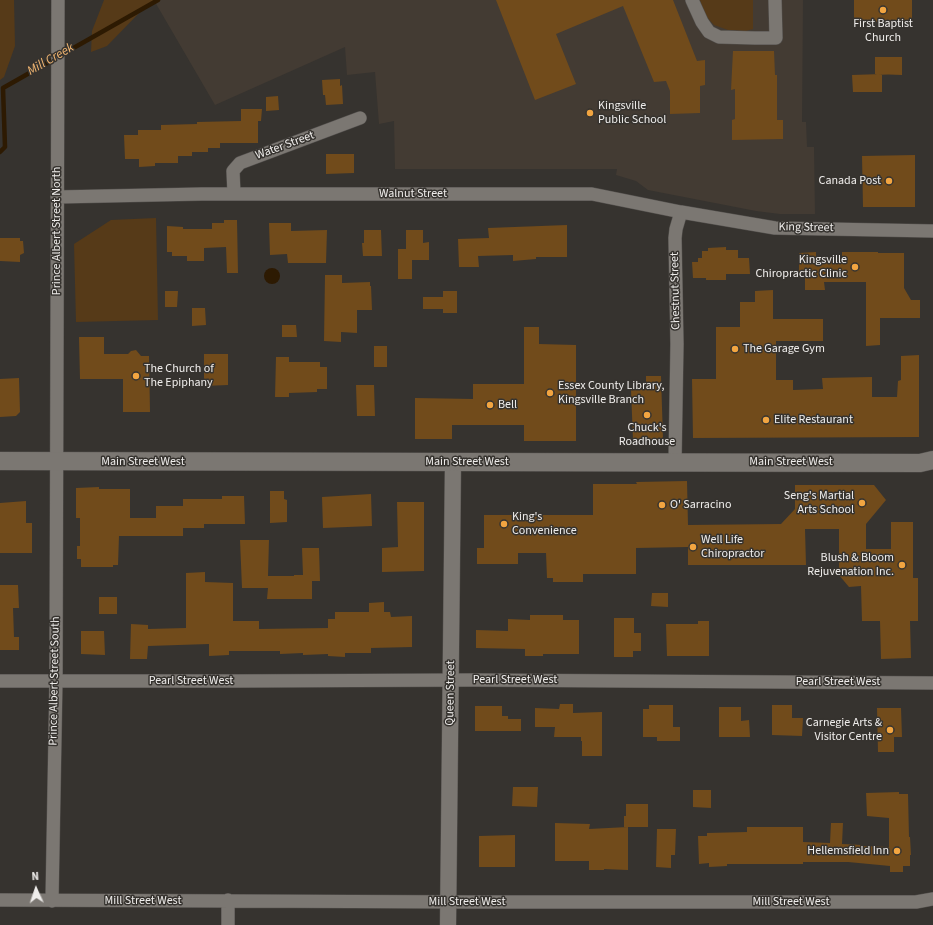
<!DOCTYPE html>
<html>
<head>
<meta charset="utf-8">
<style>
	body { margin:0 }
	#map { position:relative; width:933px; height:925px; overflow:hidden; background:#36332f; font-family:"Source Sans 3",sans-serif }
	canvas { display:block }
	.north { position:absolute; left:16px; top:869px; width:40px; height:40px; -webkit-text-stroke:3px #36332f; paint-order:stroke; rotate:357deg; font-size:11px; font-weight:700; line-height:16px; text-align:center; color:#efedeb }
	.north::after { content:''; display:block; margin:auto; width:14px; height:18px; background:#efedeb; clip-path:polygon(50% 0,100% 100%,50% 72%,0 100%) }
</style>
</head>
<body>
<div id="map">
<canvas width="933" height="925"></canvas>
<div class="north">N</div>
</div>
<script>
const context = document.querySelector('canvas').getContext('2d');
context.lineJoin = 'round';
function fillPath(path, color) { context.fillStyle = color; context.fill(path, 'evenodd'); }
const toPath = rows => new Path2D(rows.map(r => 'M' + r).join(''));
function stroke(path, color, width, dash) { context.strokeStyle = color; context.lineWidth = width; context.lineCap = dash ? 'butt' : 'round'; context.setLineDash(dash || []); context.stroke(path); }
function label(font, color, halo, rows, align = 'center') {
  context.font = font + ' "Source Sans 3",sans-serif'; context.lineWidth = 3; context.setLineDash([]); context.textBaseline = 'middle'; context.strokeStyle = halo; context.fillStyle = color; for (const [text, x, y, turn = 0] of rows) {
    context.save(); context.translate(x, y); context.rotate((+turn || 0) * Math.PI / 180); context.textAlign = isNaN(turn) ? turn : align; if (halo) context.strokeText(text, 0, 0); context.fillText(text, 0, 0); context.restore();
  }
}
const built = toPath([
	[158,0,803,0,802,122,806,122,807,147,814,147,815,214,780,214,756,211,648,190,636,181,616,175,617,169,395,169,394,121,379,124,375,72,347,75,345,47,215,105,155,2]
]);
const green = toPath([
	[0,0,14,0,15,46,4,77,0,80],
	[104,0,160,0,141,11,107,46,91,52,92,31],
	[700,0,753,0,753,29,746,31,728,30,714,25,705,15],
	[156,218,158,320,76,322,74,244,111,220]
]);
const water = toPath([
	'264 276a8 8 0 1 1 16 0a8 8 0 1 1-16 0Z'
]);
const stream = toPath([
	[0,152,5,147,3,88,158,0]
]);
const building = toPath([
	[496,0,673,0,697,61,705,60,705,85,700,86,700,113,670,114,670,91,666,81,654,82,623,6,556,34,576,84,535,100],
	[854,0,912,0,912,21,854,22],
	[733,51,774,51,775,75,777,75,777,120,783,120,783,139,732,140,732,120,735,119,735,89,731,90],
	[875,57,902,57,902,75,875,74],
	[882,74,882,92,853,92,852,75],
	[340,79,340,86,342,85,343,104,326,105,325,95,323,95,322,80],
	[278,96,279,110,266,111,266,97],
	[241,109,262,109,261,121,258,121,258,143,220,143,220,148,208,148,208,152,192,152,192,156,178,156,178,163,155,163,155,166,139,167,139,159,125,159,124,135,138,135,138,130,161,130,161,125,197,124,197,122,241,121],
	[326,154,354,154,354,173,326,174],
	[915,155,915,207,863,207,862,156],
	[224,220,237,220,238,273,227,273,226,247,204,248,204,261,187,261,187,256,172,256,172,252,167,252,167,226,183,227,183,229,212,229,212,223,224,223],
	[269,223,291,223,291,231,327,230,326,263,288,263,287,254,270,255],
	[567,225,567,257,536,257,536,259,513,261,513,255,478,256,479,267,459,267,458,239,489,238,488,228],
	[364,230,381,230,382,256,363,256,362,243,364,243],
	[406,230,423,230,423,243,429,242,429,260,412,260,412,279,398,279,398,249,406,249],
	[0,238,20,238,20,241,23,241,24,253,20,255,20,262,0,261],
	[726,247,726,250,738,250,738,258,749,258,750,274,726,274,726,280,706,280,706,278,693,278,692,262,698,262,698,258,702,258,702,251,708,251,708,248],
	[816,252,816,261,842,261,842,252,878,252,878,253,904,253,904,288,911,300,920,300,920,318,880,318,880,345,866,346,866,282,824,282,825,290,805,290,805,273,799,273,799,253],
	[325,275,342,275,342,283,370,282,370,286,371,286,372,310,357,310,357,333,341,332,341,342,324,341],
	[773,290,773,319,823,319,823,341,776,341,776,380,793,380,793,390,823,389,822,378,872,377,872,397,897,397,898,381,901,380,901,356,919,355,919,437,693,438,692,379,716,379,716,327,740,327,740,302,755,302,755,291],
	[165,291,178,291,177,307,165,307],
	[443,291,457,291,457,313,443,313,443,309,423,309,423,297,443,297],
	[192,308,205,308,206,325,192,326],
	[282,325,296,325,297,337,282,337],
	[524,327,539,327,539,344,576,345,576,441,524,441,524,425,452,425,452,439,415,439,415,398,473,399,473,384,524,384],
	[79,337,104,337,104,354,128,354,131,351,136,350,141,356,149,356,150,412,123,412,123,379,80,379],
	[374,346,387,346,387,367,374,367],
	[204,354,228,354,228,385,204,386],
	[276,357,289,357,289,362,320,362,320,367,327,367,327,389,317,389,317,392,289,393,289,397,275,397],
	[646,376,661,376,663,439,633,440,631,390,646,389],
	[19,378,20,412,16,416,0,417,0,379],
	[356,385,374,385,375,416,357,416],
	[687,481,688,525,781,524,795,509,795,485,874,485,886,500,866,524,866,549,891,549,891,522,913,522,913,578,918,578,918,621,910,621,911,658,881,659,880,621,862,621,861,586,849,587,839,575,839,529,805,529,806,565,688,565,688,547,636,548,636,574,583,574,583,582,553,582,553,578,547,578,546,553,518,553,518,564,477,564,477,548,484,548,484,515,593,515,593,484,637,484,636,482],
	[99,487,99,489,130,489,130,518,156,518,156,506,183,506,183,499,222,499,222,496,244,496,245,524,204,524,204,528,183,528,183,536,119,536,118,565,113,565,113,567,81,567,81,559,77,559,77,546,80,546,80,518,76,518,76,488],
	[270,491,284,491,284,499,287,500,287,522,270,523],
	[371,494,372,526,323,528,322,497],
	[26,501,26,523,32,523,32,553,0,553,0,503],
	[397,502,424,502,424,571,382,572,382,548,398,547],
	[240,540,269,540,268,576,294,576,294,575,303,575,302,548,319,548,320,581,312,581,312,599,267,599,268,588,242,588],
	[205,572,205,582,233,583,233,621,259,621,259,629,328,628,328,619,335,619,335,612,369,612,369,603,384,602,384,612,390,612,391,617,412,616,412,647,371,648,371,653,345,653,345,657,328,656,328,654,303,655,303,653,280,654,280,651,229,651,229,655,209,656,209,644,148,646,147,659,130,659,131,624,148,625,148,629,186,628,186,573],
	[0,585,18,585,19,608,13,608,14,637,19,637,19,650,0,650],
	[652,593,668,593,668,607,651,606],
	[99,597,117,597,117,614,99,614],
	[530,615,563,615,563,620,579,620,579,654,543,654,543,656,525,656,525,649,476,648,476,630,508,631,508,619,530,620],
	[614,618,634,618,634,633,641,633,641,651,633,651,633,657,614,657],
	[698,621,709,621,709,656,667,656,666,624,698,624],
	[81,631,104,631,105,655,81,654],
	[560,704,573,704,573,713,602,712,602,756,582,756,582,741,581,741,581,737,554,737,555,727,535,727,535,708,559,709],
	[649,705,673,705,673,727,680,727,680,741,657,741,657,737,643,737,643,709,649,709],
	[772,705,792,705,792,718,803,718,802,736,772,735],
	[475,706,502,706,502,716,508,716,508,719,521,719,521,731,475,731],
	[719,707,741,707,741,721,749,720,750,737,719,737],
	[877,708,901,708,902,737,894,737,894,752,878,752],
	[513,787,538,787,537,807,512,806],
	[693,790,711,790,711,808,693,807],
	[899,792,899,794,908,794,909,837,910,837,911,855,910,855,910,866,903,866,903,872,890,872,890,866,848,862,803,862,803,864,727,864,727,866,709,867,709,863,699,864,698,836,707,836,707,833,747,832,747,827,803,827,803,842,830,843,831,823,843,823,842,844,862,845,862,846,889,847,889,818,867,816,866,793],
	[626,804,648,804,648,827,624,827,624,816,626,816],
	[555,823,590,824,589,829,628,827,628,870,604,869,604,870,589,870,589,861,555,861],
	[657,829,676,829,675,855,671,855,671,868,656,867],
	[515,835,515,867,479,867,479,836]
]);
const minor = toPath([
	[692,0,702,22,709,32,719,37,755,38,776,38,775,0],
	[234,194,233,171,240,163,360,118],
	[57,197,202,194,592,194,681,212,676,229,675,238,677,344,675,462],
	[681,212,775,228,933,231],
	[0,681,237,681,474,680,933,683],
	[0,900,469,902,916,902,933,899],
	[52,901,56,680,58,0],
	[228,925,228,900]
]);
const tertiary = toPath([
	[448,925,453,462]
]);
const secondary = toPath([
	[0,461,920,463,933,460]
]);
const markers = [
	[883,10,4,"#f2a541"],
	[590,113,4,"#f2a541"],
	[889,181,4,"#f2a541"],
	[855,267,4,"#f2a541"],
	[735,349,4,"#f2a541"],
	[136,376,4,"#f2a541"],
	[550,393,4,"#f2a541"],
	[490,405,4,"#f2a541"],
	[647,415,4,"#f2a541"],
	[766,420,4,"#f2a541"],
	[862,503,4,"#f2a541"],
	[662,505,4,"#f2a541"],
	[504,524,4,"#f2a541"],
	[693,547,4,"#f2a541"],
	[902,565,4,"#f2a541"],
	[890,730,4,"#f2a541"],
	[897,851,4,"#f2a541"]
];
const poiNames = [
	["First Baptist",883,24,"center"],
	["Church",883,38,"center"],
	["Kingsville",598,106],
	["Public School",598,120],
	["Canada Post",881,181,"right"],
	["Kingsville",847,260,"right"],
	["Chiropractic Clinic",847,274,"right"],
	["The Garage Gym",743,349],
	["The Church of",144,369],
	["The Epiphany",144,383],
	["Essex County Library,",558,386],
	["Kingsville Branch",558,400],
	["Bell",498,405],
	["Elite Restaurant",774,420],
	["Chuck's",647,428,"center"],
	["Roadhouse",647,442,"center"],
	["Seng's Martial",854,496,"right"],
	["Arts School",854,510,"right"],
	["O' Sarracino",670,505],
	["King's",512,517],
	["Convenience",512,531],
	["Well Life",701,540],
	["Chiropractor",701,554],
	["Blush & Bloom",894,558,"right"],
	["Rejuvenation Inc.",894,572,"right"],
	["Carnegie Arts &",882,723,"right"],
	["Visitor Centre",882,737,"right"],
	["Hellemsfield Inn",889,851,"right"]
];
const streetNames = [
	["Water Street",285,146,-20],
	["Walnut Street",413,194],
	["King Street",806,228,1],
	["Prince Albert Street North",57,231,-90],
	["Chestnut Street",676,291,-91],
	["Main Street West",143,462],
	["Main Street West",467,462],
	["Main Street West",791,462],
	["Pearl Street West",515,680],
	["Prince Albert Street South",55,681,-89],
	["Pearl Street West",191,681],
	["Pearl Street West",838,682],
	["Queen Street",451,693,-89],
	["Mill Street West",143,901],
	["Mill Street West",467,902],
	["Mill Street West",791,902]
];
const waterNames = [
	["Mill Creek",51,60,-30]
];
fillPath(built, '#433b33');
fillPath(green, '#563a18');
fillPath(water, '#2d1a02');
stroke(stream, '#2d1a02', 4.5);
fillPath(building, '#714b1b');
stroke(minor, '#54514e', 14);
stroke(tertiary, '#54514e', 17);
stroke(secondary, '#54514e', 19);
stroke(minor, '#7b7772', 13);
stroke(tertiary, '#7b7772', 16);
stroke(secondary, '#7b7772', 18);
for (const [x, y, r, color] of markers) { const dot = new Path2D(); dot.arc(x, y, r, 0, 2 * Math.PI); context.fillStyle = color; context.fill(dot); stroke(dot, '#36332f', 1.5); }
label('12px', '#efedeb', '#36332f', poiNames, 'left');
label('12px', '#efedeb', '#36332f', streetNames);
label('italic 13px', '#f3b772', '#36332f', waterNames);
</script>
</body>
</html>
